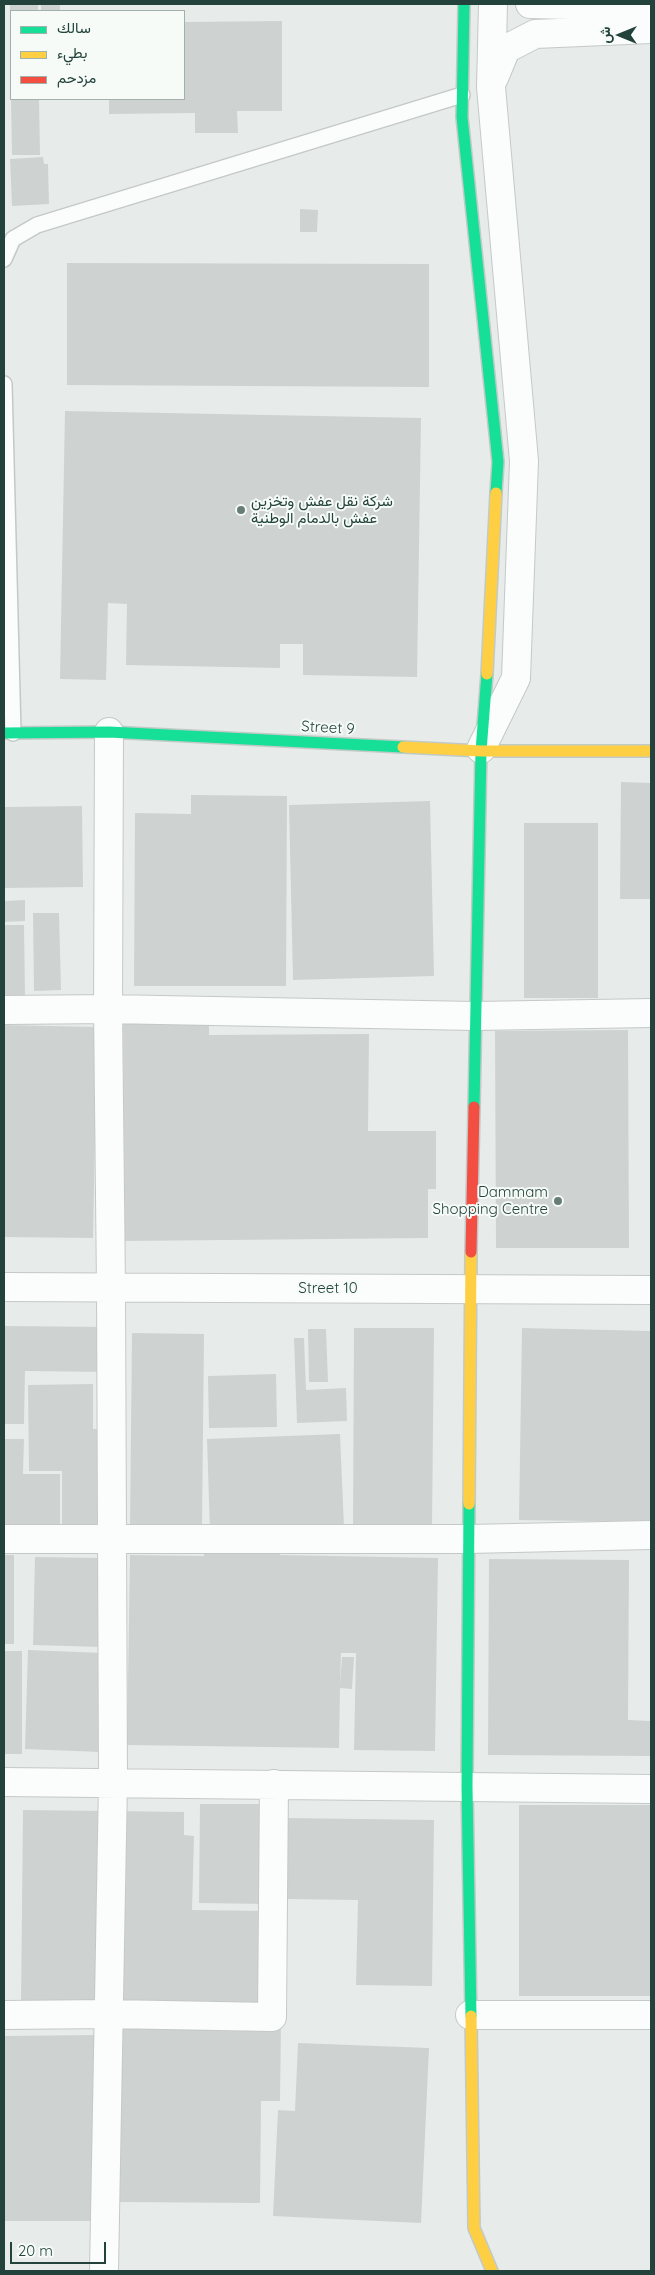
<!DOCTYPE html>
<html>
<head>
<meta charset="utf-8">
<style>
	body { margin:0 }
	#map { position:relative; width:655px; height:2275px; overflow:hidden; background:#e7ecea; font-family:Quicksand,Vazirmatn,sans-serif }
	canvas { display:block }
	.frame { position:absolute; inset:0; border:5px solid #22423b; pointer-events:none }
	.legend { position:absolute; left:10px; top:10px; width:175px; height:90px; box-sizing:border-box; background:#f6fbf8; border:1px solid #a1b1ac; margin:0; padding:6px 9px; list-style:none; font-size:15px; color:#22423b }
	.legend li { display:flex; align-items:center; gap:10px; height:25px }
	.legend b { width:25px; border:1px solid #a1b1ac }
	.north { position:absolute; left:595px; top:10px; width:50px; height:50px; -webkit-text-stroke:4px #f6fbf8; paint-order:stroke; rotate:270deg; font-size:14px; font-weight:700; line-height:20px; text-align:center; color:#22423b }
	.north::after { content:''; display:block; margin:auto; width:18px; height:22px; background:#22423b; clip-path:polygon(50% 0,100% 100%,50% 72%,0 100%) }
	.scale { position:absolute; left:10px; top:2242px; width:96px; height:22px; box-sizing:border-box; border:2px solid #22423b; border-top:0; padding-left:6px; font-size:15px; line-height:18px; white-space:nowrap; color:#22423b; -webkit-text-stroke:4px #f6fbf8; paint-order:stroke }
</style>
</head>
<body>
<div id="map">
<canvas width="655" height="2275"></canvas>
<div class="frame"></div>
<ul class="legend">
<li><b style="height:6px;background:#16e098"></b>سالك</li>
<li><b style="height:6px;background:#ffcf43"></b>بطيء</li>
<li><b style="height:6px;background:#f24e42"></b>مزدحم</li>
</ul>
<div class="north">ش</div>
<div class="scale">20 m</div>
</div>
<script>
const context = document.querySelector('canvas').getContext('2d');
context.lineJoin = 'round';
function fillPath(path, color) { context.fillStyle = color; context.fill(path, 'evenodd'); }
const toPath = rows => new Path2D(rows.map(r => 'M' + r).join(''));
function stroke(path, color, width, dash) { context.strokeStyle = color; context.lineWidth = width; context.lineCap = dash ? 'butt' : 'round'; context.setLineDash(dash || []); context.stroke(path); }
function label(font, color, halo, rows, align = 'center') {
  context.font = font + ' Quicksand,Vazirmatn,sans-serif'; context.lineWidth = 4; context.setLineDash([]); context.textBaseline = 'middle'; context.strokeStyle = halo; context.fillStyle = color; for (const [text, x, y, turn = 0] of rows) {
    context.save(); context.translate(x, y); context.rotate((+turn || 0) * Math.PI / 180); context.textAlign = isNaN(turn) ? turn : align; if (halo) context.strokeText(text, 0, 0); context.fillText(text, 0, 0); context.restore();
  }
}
const building = toPath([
	[10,4,38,4,38,11,10,11],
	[41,5,60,5,60,11,41,11],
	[282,21,282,111,237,111,238,133,195,133,195,113,109,114,109,99,184,99,184,22],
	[11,99,39,99,40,155,12,155],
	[43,157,44,164,48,164,49,204,12,206,10,159],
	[300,209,318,210,317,232,300,232],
	[67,263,429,264,429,387,67,385],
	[65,411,421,418,417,677,303,675,303,644,280,644,280,668,126,665,127,604,108,603,106,680,60,679],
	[621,782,651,783,651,899,620,899],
	[191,795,287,796,286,986,134,986,135,813,191,814],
	[430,801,434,976,293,980,289,805],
	[82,806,83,887,4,888,4,807],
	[524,823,598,823,598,998,524,998],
	[25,900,25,921,4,922,4,901],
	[33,913,59,913,61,990,34,991],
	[4,925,24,925,25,997,4,997],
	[209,1015,209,1035,369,1034,368,1131,436,1131,436,1189,428,1189,428,1238,125,1241,123,1016],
	[4,1025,97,1027,93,1238,4,1237],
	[628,1030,629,1248,496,1248,495,1031],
	[4,1326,109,1327,108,1372,25,1371,24,1424,4,1424],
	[354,1328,434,1328,432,1527,353,1527],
	[522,1328,651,1331,651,1522,519,1520],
	[308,1329,326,1329,328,1382,309,1382],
	[132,1333,204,1334,202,1528,130,1528],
	[294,1338,304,1338,306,1390,346,1388,347,1421,297,1423],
	[276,1374,277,1427,209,1428,208,1376],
	[93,1384,93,1429,105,1429,106,1528,62,1529,62,1471,29,1471,28,1385],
	[340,1434,344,1527,210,1532,207,1439],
	[4,1439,24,1439,23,1474,60,1474,60,1529,4,1529],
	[204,1550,280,1552,280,1555,438,1558,435,1751,354,1750,356,1653,341,1653,340,1685,342,1657,354,1657,352,1689,340,1688,339,1748,127,1745,130,1555,204,1556],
	[4,1555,14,1555,14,1644,4,1644],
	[35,1557,102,1558,100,1647,33,1645],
	[489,1559,629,1560,628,1720,651,1721,651,1756,488,1755],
	[28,1650,103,1653,100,1752,25,1749],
	[4,1651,22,1651,22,1754,4,1754],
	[200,1804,267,1804,266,1904,199,1903],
	[519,1805,651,1805,651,1996,519,1996],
	[23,1810,106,1811,104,2004,21,2003],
	[116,1811,184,1812,184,1835,194,1836,192,1910,268,1911,261,2009,111,2005],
	[287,1818,434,1820,432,1986,356,1985,358,1900,286,1899],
	[281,2023,280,2101,261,2101,260,2203,119,2202,120,2026],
	[98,2035,99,2221,4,2221,4,2036],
	[298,2043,429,2048,421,2223,273,2216,278,2110,295,2111]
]);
const lane = toPath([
	[4,259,13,239,37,225,462,95],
	[4,384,13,733]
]);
const street = toPath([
	[530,4,651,7],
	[494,78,506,49,535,34,651,29],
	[481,749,516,678,524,461,491,87,493,4],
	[4,1010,108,1009,475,1016,651,1013],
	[4,1287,651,1290],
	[4,1539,468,1539,651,1535],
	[4,1782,651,1789],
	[4,2015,109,2014,272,2017,274,1784],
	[470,2015,651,2015],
	[104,2271,113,1782,111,1288,108,1009,109,732]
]);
const fast = toPath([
	[464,4,462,117,498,462,496,493],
	[4,733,109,732,403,747],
	[474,1107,481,751,487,674],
	[469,1504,467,1787,471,2016]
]);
const slow = toPath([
	[487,674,496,493],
	[403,747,481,751,651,751],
	[469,1504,471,1252],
	[471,2016,474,2228,492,2271]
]);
const jam = toPath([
	[471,1252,474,1107]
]);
const markers = [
	[241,510,5,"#677e78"],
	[558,1201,5,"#677e78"]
];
const poiNames = [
	["شركة نقل عفش وتخزين",251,501],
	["عفش بالدمام الوطنية",251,518],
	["Dammam",548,1192,"right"],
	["Shopping Centre",548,1209,"right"]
];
const streetNames = [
	["Street 9",328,728,3],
	["Street 10",328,1288]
];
fillPath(building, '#ced3d1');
stroke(lane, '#c4c9c7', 18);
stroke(street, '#c4c9c7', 30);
stroke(fast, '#c2cac7', 14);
stroke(slow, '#c2cac7', 14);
stroke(jam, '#c2cac7', 14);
stroke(lane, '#fbfcfc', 15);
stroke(street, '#fbfcfc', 28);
stroke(fast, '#16e098', 11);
stroke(slow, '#ffcf43', 11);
stroke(jam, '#f24e42', 11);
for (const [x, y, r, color] of markers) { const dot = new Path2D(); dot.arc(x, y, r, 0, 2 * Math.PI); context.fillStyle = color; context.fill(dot); stroke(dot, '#f6fbf8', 2); }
label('15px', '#22423b', '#f6fbf8', poiNames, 'left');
label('15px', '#22423b', '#f6fbf8', streetNames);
</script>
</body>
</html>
